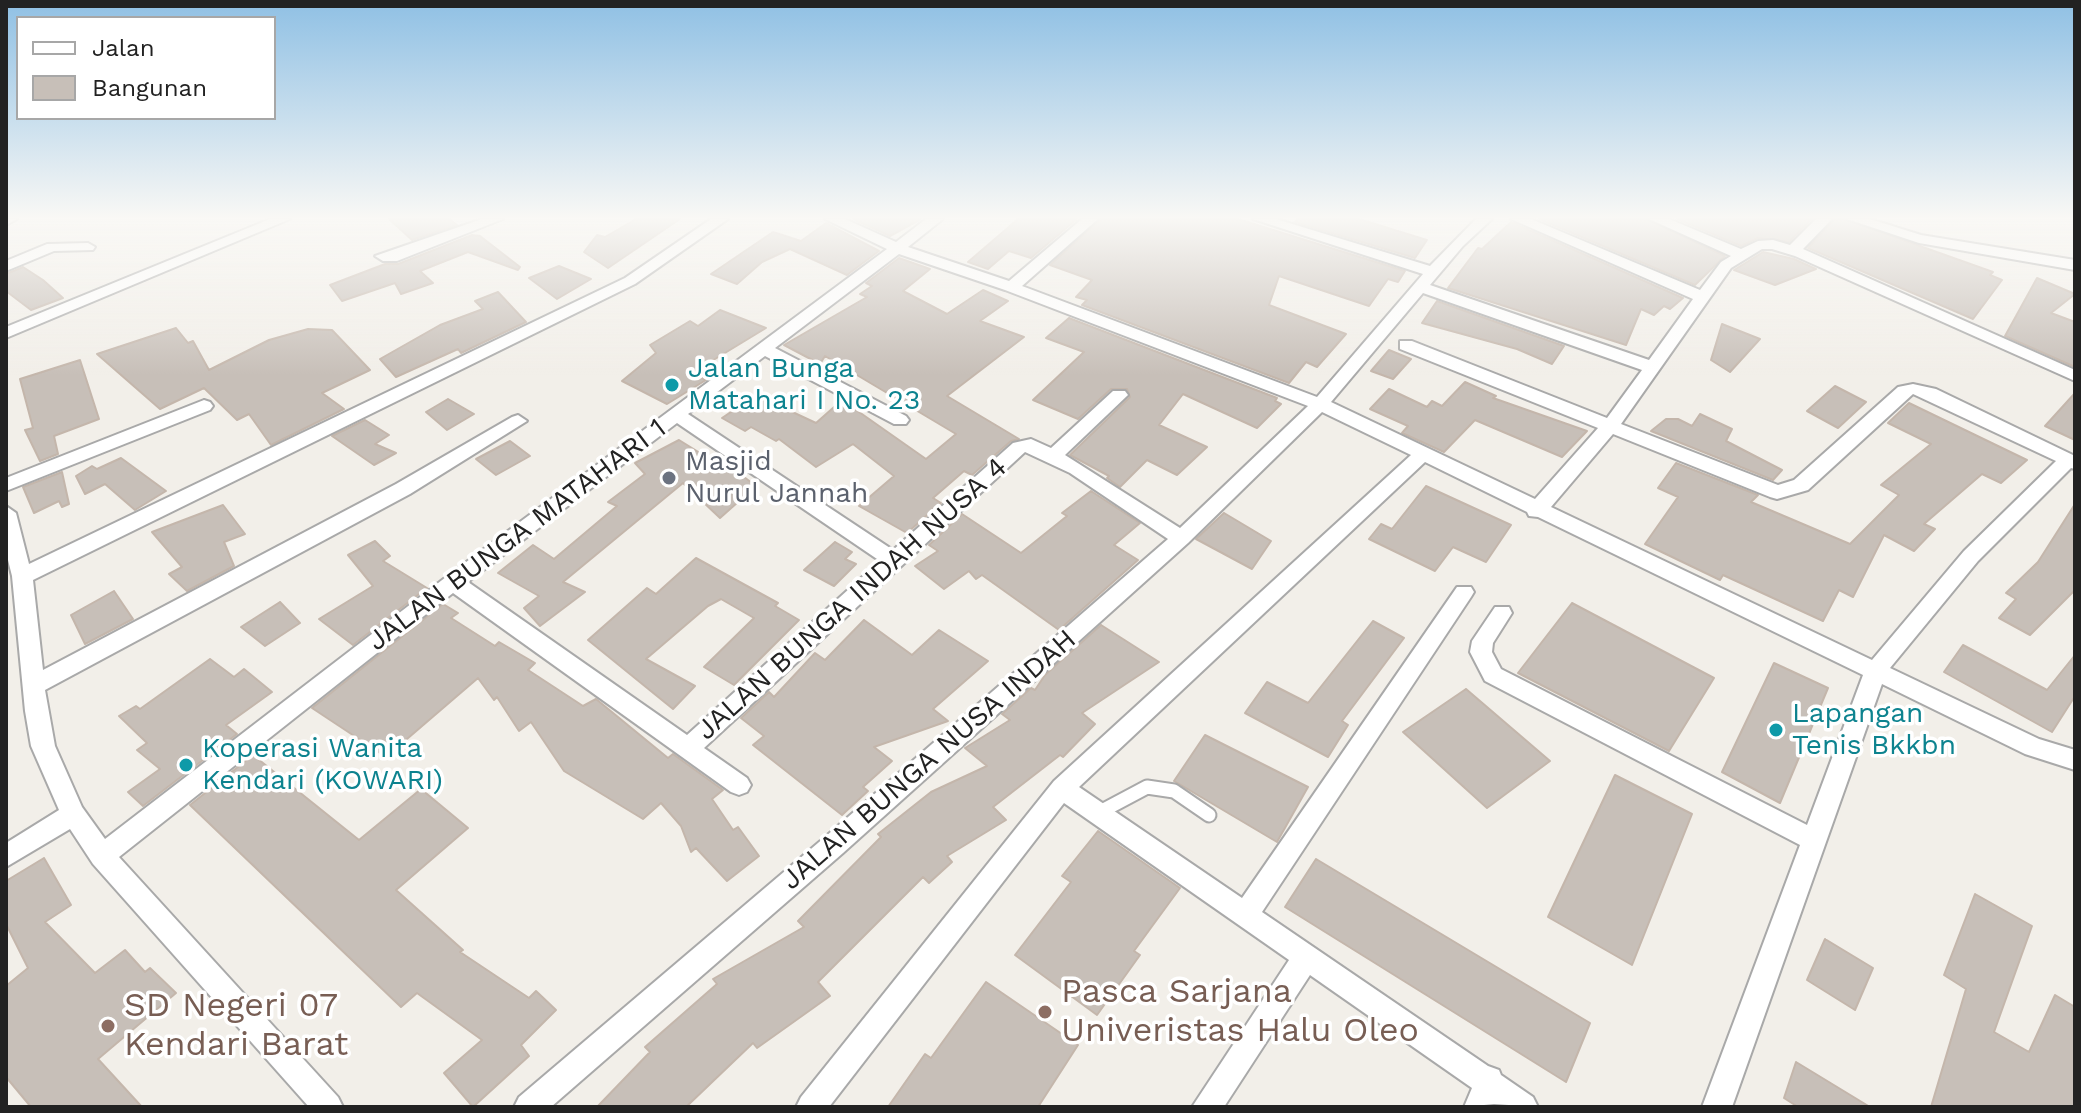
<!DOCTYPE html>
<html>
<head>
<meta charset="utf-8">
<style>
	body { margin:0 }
	#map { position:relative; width:2081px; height:1113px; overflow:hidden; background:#f2efe9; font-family:"Work Sans",sans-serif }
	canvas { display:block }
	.frame { position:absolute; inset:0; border:8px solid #222; pointer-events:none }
	.legend { position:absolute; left:16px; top:16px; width:260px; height:104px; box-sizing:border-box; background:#fff; border:2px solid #a7a7a7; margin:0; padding:10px 14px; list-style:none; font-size:24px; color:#222 }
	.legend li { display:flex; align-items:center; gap:16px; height:40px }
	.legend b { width:40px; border:2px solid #a7a7a7 }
</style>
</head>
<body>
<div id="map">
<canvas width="2081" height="1113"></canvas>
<div class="frame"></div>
<ul class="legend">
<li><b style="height:10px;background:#fff"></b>Jalan</li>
<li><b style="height:22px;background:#c7bfb8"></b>Bangunan</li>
</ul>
</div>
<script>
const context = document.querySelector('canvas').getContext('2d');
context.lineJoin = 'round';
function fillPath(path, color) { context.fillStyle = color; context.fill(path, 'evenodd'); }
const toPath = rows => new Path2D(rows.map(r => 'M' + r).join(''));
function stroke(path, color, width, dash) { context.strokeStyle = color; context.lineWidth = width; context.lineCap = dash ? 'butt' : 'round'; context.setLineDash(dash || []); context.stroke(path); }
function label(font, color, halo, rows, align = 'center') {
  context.font = font + ' "Work Sans",sans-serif'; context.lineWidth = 7; context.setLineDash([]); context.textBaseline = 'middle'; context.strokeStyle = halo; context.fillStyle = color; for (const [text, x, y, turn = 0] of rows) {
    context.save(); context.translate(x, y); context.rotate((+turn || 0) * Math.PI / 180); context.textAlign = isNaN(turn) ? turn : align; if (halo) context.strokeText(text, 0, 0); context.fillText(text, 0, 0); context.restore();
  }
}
const building = toPath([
	[389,219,449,219,457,225,412,240,389,219],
	[636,219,680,219,608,268,584,252,597,235,605,237,636,219],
	[853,219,921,219,890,236,853,219],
	[1018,219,1077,219,1031,258,1009,251,988,269,968,262,1018,219],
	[1101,219,1238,219,1405,271,1398,282,1388,279,1369,306,1279,276,1269,305,1346,334,1317,367,1306,362,1289,383,1082,305,1087,300,1076,297,1092,280,1050,265,1101,219],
	[1297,219,1359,219,1427,240,1415,258,1295,222,1297,219],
	[1539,219,1646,219,1725,256,1695,285,1539,219],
	[1677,219,1812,219,1789,242,1758,238,1741,246,1677,219],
	[1835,219,1844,219,1993,272,1990,275,2002,280,1973,319,1808,248,1835,219],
	[1511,222,1683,298,1670,309,1664,306,1654,315,1641,309,1626,345,1448,288,1478,248,1482,249,1511,222],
	[826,223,879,251,847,275,790,249,762,262,737,284,711,274,773,232,801,241,826,223],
	[472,235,480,236,520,267,518,270,468,252,420,271,433,283,401,294,395,283,342,301,330,285,385,264,398,264,472,235],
	[1763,252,1794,259,1816,269,1775,285,1734,270,1763,252],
	[899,258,930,269,903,291,947,314,983,290,1008,301,980,321,1024,337,947,396,1019,439,1011,441,972,475,964,471,933,498,941,503,907,533,859,506,894,476,853,444,816,467,779,439,776,441,751,427,745,431,722,418,756,395,816,423,842,400,926,459,956,434,825,356,820,364,784,345,867,297,860,294,872,286,866,283,899,258],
	[559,266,591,279,557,299,529,278,559,266],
	[23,267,43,280,63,298,31,310,6,291,6,274,23,267],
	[2037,278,2075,294,2051,313,2075,322,2075,367,2005,336,2037,278],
	[498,292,526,322,461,353,458,349,396,377,380,359,440,325,483,309,475,301,498,292],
	[1437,301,1564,346,1552,364,1517,349,1422,323,1437,301],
	[720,310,766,328,692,373,706,380,667,404,622,381,656,353,650,345,690,321,698,326,720,310],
	[1069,318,1277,398,1275,401,1281,404,1257,428,1183,394,1159,425,1207,447,1177,475,1147,460,1120,487,1107,478,1109,476,1070,455,1130,397,1127,389,1111,389,1078,419,1033,400,1084,352,1046,338,1069,318],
	[1722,324,1760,339,1730,372,1711,360,1722,324],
	[176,328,188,343,193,341,209,370,269,340,308,329,332,330,370,370,322,393,344,409,271,445,249,414,237,420,204,388,160,409,97,354,176,328],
	[1389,350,1411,359,1393,379,1371,371,1389,350],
	[80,360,99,419,54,436,58,454,40,461,25,430,33,428,20,379,80,360],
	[1465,382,1496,396,1493,398,1587,431,1562,457,1475,420,1444,452,1402,433,1408,426,1370,409,1389,389,1427,407,1432,401,1442,406,1465,382],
	[1835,386,1866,402,1838,428,1807,411,1835,386],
	[2075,393,2075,440,2045,426,2075,393],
	[448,399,474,414,447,430,426,412,448,399],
	[1909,403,2027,460,2001,483,1982,474,1924,524,1935,529,1914,551,1884,535,1853,597,1839,590,1823,621,1723,575,1720,580,1645,544,1678,497,1658,488,1676,463,1758,495,1751,502,1850,544,1899,495,1881,485,1931,444,1888,423,1909,403],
	[1700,414,1732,429,1726,441,1782,470,1773,480,1651,431,1666,419,1678,419,1692,426,1700,414],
	[365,420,389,435,375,444,396,453,374,465,332,436,365,420],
	[679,440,729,471,732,468,756,486,720,518,683,483,563,582,585,592,540,626,524,608,539,596,498,573,533,545,554,559,617,506,608,502,645,474,635,463,679,440],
	[510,441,530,456,496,475,476,459,510,441],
	[121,458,166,491,135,510,105,484,85,494,76,476,92,466,97,469,121,458],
	[62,472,69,504,62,507,59,501,34,513,23,487,62,472],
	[1426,486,1511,525,1486,562,1453,547,1435,571,1369,539,1381,524,1392,529,1426,486],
	[1091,491,1140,523,1114,545,1138,560,1059,630,982,575,976,579,969,571,944,589,915,566,938,551,929,545,962,514,1021,553,1067,516,1062,513,1091,491],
	[2075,504,2075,590,2030,635,1999,618,2016,599,2006,593,2038,562,2075,504],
	[223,505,245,534,224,542,234,566,187,591,169,574,182,567,152,532,223,505],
	[1224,513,1271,541,1252,569,1196,539,1224,513],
	[375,541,390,556,383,561,427,588,353,645,319,619,373,586,348,555,375,541],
	[835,542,852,552,845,559,856,564,834,586,804,570,835,542],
	[696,558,778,603,775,606,799,620,734,685,704,667,754,618,721,599,708,606,646,659,695,686,673,709,588,640,647,588,656,594,696,558],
	[114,591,133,619,85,644,71,615,114,591],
	[280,602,300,623,265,646,241,627,280,602],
	[1572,603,1714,678,1669,751,1518,673,1572,603],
	[443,604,458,613,451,618,495,646,499,642,535,663,528,670,583,706,596,699,668,758,673,754,723,790,712,799,733,830,738,827,759,856,727,881,696,848,691,852,681,826,661,803,643,819,564,771,531,722,519,731,497,697,494,700,478,678,386,757,312,708,443,604],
	[864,620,912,655,939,630,988,661,933,709,948,721,874,747,892,761,863,787,868,791,842,815,753,745,764,736,741,718,769,692,774,697,815,653,825,660,864,620],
	[1373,621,1404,638,1342,721,1348,725,1328,757,1245,713,1267,682,1308,703,1373,621],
	[1101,625,1159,662,1082,713,1095,724,1063,757,1060,755,993,807,1006,820,947,856,952,862,929,883,923,877,818,982,830,996,757,1048,753,1043,686,1107,597,1107,650,1052,645,1047,717,984,713,979,804,927,798,921,881,837,878,834,931,792,987,766,965,748,1010,720,1002,714,1031,688,1035,690,1045,675,1101,625],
	[1963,645,2047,690,2075,655,2075,696,2052,732,1944,672,1963,645],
	[210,659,234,677,244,669,272,692,226,725,237,734,143,806,128,792,160,769,137,750,147,743,119,716,136,706,140,709,210,659],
	[1774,663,1828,688,1780,803,1722,772,1774,663],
	[1466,689,1550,761,1487,808,1403,732,1466,689],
	[1205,735,1308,787,1277,842,1174,781,1205,735],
	[253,755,359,840,421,789,468,828,396,890,463,950,460,952,529,998,536,991,556,1010,521,1045,529,1056,473,1107,444,1073,482,1040,417,993,401,1007,190,805,253,755],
	[1615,775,1692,814,1632,965,1548,917,1615,775],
	[1098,831,1180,888,1134,951,1140,955,1097,1015,1015,955,1071,882,1062,876,1098,831],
	[44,858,71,905,45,922,95,973,125,950,145,972,150,968,176,993,98,1059,142,1107,31,1107,6,1077,6,986,28,968,6,924,6,881,44,858],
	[1316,859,1590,1023,1566,1082,1285,907,1316,859],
	[1975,894,2032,926,1994,1032,2029,1052,2055,995,2075,1007,2075,1107,1931,1107,1966,989,1944,975,1975,894],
	[1825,939,1873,968,1855,1010,1807,980,1825,939],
	[986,982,1078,1045,1038,1107,888,1107,925,1054,931,1058,986,982],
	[1796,1062,1870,1107,1798,1107,1784,1098,1796,1062]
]);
const service = toPath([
	[1100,812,1147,787,1174,791,1209,815]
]);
const minor = toPath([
	[6,219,17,219,6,225,6,219],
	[270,219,290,219,6,338,6,327,270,219],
	[482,219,503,219,397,261,383,261,375,256,482,219],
	[711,219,728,219,635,284,33,580,43,670,396,484,512,417,518,415,527,421,410,494,45,690,55,746,82,807,105,839,446,577,887,249,825,219,845,219,896,242,926,219,943,219,908,247,1009,281,1082,219,1098,219,1022,286,1317,397,1423,274,1253,219,1276,219,1430,266,1476,219,1492,219,1463,246,1430,285,1649,360,1693,299,1511,219,1531,219,1700,290,1721,262,1731,256,1649,219,1669,219,1741,249,1758,241,1773,240,1790,245,1816,219,1832,219,1803,249,2075,370,2075,381,1795,256,1772,249,1762,249,1731,268,1621,424,1778,485,1794,480,1898,387,1913,384,1936,389,2075,456,2075,469,2071,468,1978,561,1890,668,2039,739,2075,750,2075,770,2025,754,1882,684,1732,1107,1702,1107,1800,845,1485,681,1470,652,1472,641,1495,607,1509,607,1512,613,1493,643,1492,652,1501,669,1807,825,1863,675,1538,517,1529,516,1527,512,1425,462,1079,787,1242,898,1457,587,1471,587,1474,592,1471,597,1262,912,1488,1066,1499,1070,1501,1075,1533,1097,1538,1107,1494,1104,1464,1107,1472,1088,1310,975,1224,1107,1192,1107,1289,960,1064,803,829,1107,796,1107,801,1097,1054,781,1411,455,1322,412,1188,543,843,853,551,1107,514,1107,519,1097,825,837,1168,539,1070,473,1025,452,704,748,747,778,751,785,747,792,739,795,731,792,453,593,119,857,338,1097,343,1107,309,1107,93,864,70,829,6,867,6,843,59,810,31,746,25,711,12,576,6,552,6,506,16,513,29,564,625,278,711,219],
	[899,254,1005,290,1308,406,1180,528,1065,455,1128,395,1125,391,1113,391,1051,448,1031,439,1013,443,893,550,688,414,765,356,894,424,906,424,909,420,906,416,775,348,899,254],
	[1423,293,1642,370,1607,418,1412,341,1400,341,1400,349,1598,428,1535,499,1331,402,1423,293],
	[1913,394,2056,461,1964,551,1872,660,1551,507,1613,434,1770,497,1777,499,1808,490,1913,394],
	[677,423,880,561,687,735,468,582,677,423],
	[1847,219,1870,219,1921,235,2075,260,2075,270,1919,243,1847,219],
	[88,243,95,247,93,250,54,251,6,271,6,261,47,244,88,243],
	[204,400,210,402,213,406,210,410,6,491,6,478,204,400]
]);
const markers = [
	[672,385,8,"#0f9aa8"],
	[669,478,8,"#6b7280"],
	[1776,730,8,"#0f9aa8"],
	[186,765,8,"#0f9aa8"],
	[1045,1012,8,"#8d6e63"],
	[108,1026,8,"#8d6e63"]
];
const cultureNames = [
	["Jalan Bunga",688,369],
	["Matahari I No. 23",688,401],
	["Lapangan",1792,714],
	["Tenis Bkkbn",1792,746],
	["Koperasi Wanita",202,749],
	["Kendari (KOWARI)",202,781]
];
const worshipNames = [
	["Masjid",685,462],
	["Nurul Jannah",685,494]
];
const streetNames = [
	["JALAN BUNGA MATAHARI 1",517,535,-37],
	["JALAN BUNGA INDAH NUSA 4",852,599,-42],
	["JALAN BUNGA NUSA INDAH",929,760,-41]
];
const nearEducationnames = [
	["Pasca Sarjana",1061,992],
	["Univeristas Halu Oleo",1061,1031],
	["SD Negeri 07",124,1006],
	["Kendari Barat",124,1045]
];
fillPath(building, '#c7bfb8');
stroke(building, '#c4b6ab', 2);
stroke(service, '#a9a9a9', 17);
stroke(minor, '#a9a9a9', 4);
stroke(service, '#fff', 13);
fillPath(minor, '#fff');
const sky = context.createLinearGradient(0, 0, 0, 375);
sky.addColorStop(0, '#8fc0e4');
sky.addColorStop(0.58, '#f9f8f5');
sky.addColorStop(1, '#f9f8f500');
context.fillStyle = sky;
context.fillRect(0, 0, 2081, 375);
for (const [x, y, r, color] of markers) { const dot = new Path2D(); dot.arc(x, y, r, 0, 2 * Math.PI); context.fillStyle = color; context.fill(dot); stroke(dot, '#fff', 3); }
label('28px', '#0d838f', '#fff', cultureNames, 'left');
label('28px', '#5b616d', '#fff', worshipNames, 'left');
label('28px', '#222', '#fff', streetNames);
label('34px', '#785e54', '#fff', nearEducationnames, 'left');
</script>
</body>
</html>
